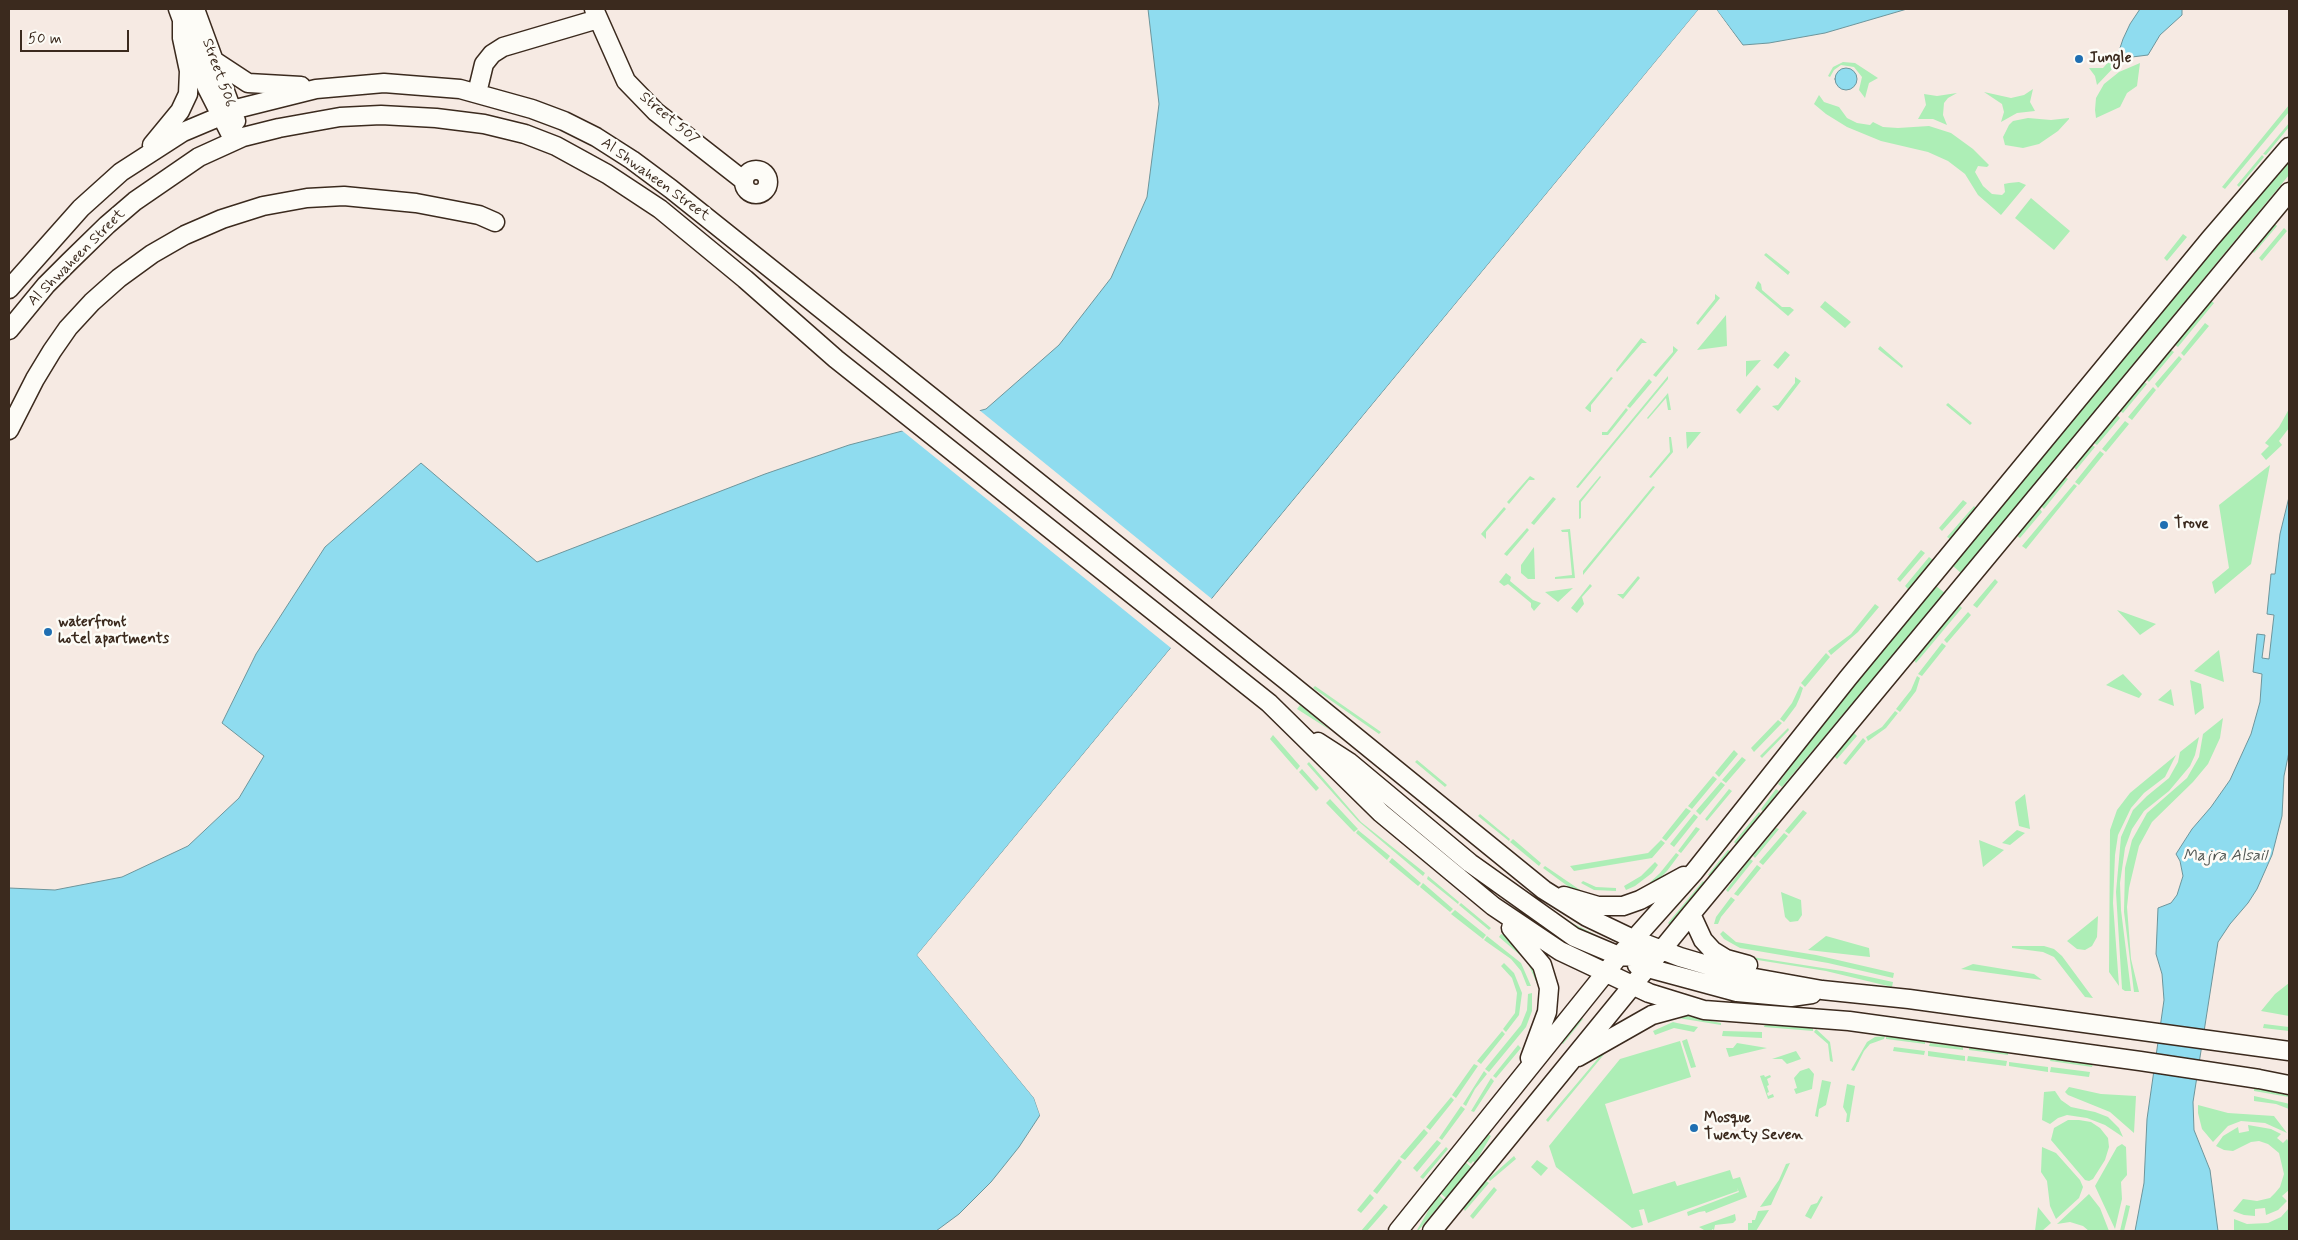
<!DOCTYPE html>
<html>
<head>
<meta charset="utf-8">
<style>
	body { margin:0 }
	#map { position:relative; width:2298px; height:1240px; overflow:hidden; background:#f6eae3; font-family:Mynerve,sans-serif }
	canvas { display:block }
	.frame { position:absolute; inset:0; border:10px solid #3b2a1e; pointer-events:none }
	.scale { position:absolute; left:20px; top:30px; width:109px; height:22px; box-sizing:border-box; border:2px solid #3b2a1e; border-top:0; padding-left:6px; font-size:15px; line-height:18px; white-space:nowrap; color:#3b2a1e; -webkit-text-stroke:4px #fdfcf7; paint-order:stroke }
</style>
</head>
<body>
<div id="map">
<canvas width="2298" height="1240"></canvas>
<div class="frame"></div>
<div class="scale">50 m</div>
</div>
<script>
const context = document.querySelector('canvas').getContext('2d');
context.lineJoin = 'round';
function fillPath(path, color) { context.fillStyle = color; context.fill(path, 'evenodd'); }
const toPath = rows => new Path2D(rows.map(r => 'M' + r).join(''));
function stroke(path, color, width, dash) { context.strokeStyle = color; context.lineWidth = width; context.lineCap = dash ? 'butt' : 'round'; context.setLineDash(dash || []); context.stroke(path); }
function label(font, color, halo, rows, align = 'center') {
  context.font = font + ' Mynerve,sans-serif'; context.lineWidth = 5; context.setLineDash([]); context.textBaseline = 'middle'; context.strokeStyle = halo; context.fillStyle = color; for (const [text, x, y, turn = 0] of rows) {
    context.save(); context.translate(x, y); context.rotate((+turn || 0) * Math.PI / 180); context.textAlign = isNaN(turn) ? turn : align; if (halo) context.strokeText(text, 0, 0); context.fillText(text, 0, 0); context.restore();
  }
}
const green = toPath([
	[2113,57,2117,64,2097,85,2095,76,2089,68,2103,68],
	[1843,62,1855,63,1878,78,1869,83,1865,98,1859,90,1862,77,1854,67,1841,65,1834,70,1830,77,1828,76,1833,67],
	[2140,63,2137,86,2127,93,2120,107,2096,118,2095,110,2096,98,2104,84,2119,72],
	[2033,89,2030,102,2035,111,2017,113,2001,122,2004,112,2002,104,1984,92,2011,98,2024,95],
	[1957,93,1948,98,1944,103,1943,115,1947,125,1933,119,1918,119,1926,105,1924,94,1937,96],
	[1819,95,1824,102,1839,107,1847,118,1857,123,1870,125,1873,122,1883,127,1898,128,1929,126,1951,133,1973,149,1989,165,1987,167,1978,166,1975,172,1983,186,1992,194,2002,195,2005,192,2004,184,2009,183,2019,182,2026,185,2001,215,1978,195,1965,174,1948,161,1928,152,1881,141,1847,127,1826,114,1814,104],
	[2289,105,2289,112,2225,189,2222,187],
	[2028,118,2051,120,2069,118,2069,119,2058,131,2039,144,2023,148,2005,145,2003,137,2009,125,2013,121],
	[2289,123,2289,127,2266,155,2263,154],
	[2262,155,2264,157,2239,187,2237,185],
	[2289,159,2289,175,1961,573,1953,566],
	[2031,198,2070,231,2054,250,2015,218],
	[2275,224,2277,226,2254,253,2252,251],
	[2284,228,2287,231,2262,261,2259,258],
	[2183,234,2187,237,2167,261,2164,258],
	[1766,253,1790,272,1788,275,1764,255],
	[1758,281,1761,284,1762,290,1782,307,1790,307,1794,310,1788,316,1755,288],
	[1715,294,1720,298,1698,325,1696,323,1715,299],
	[1825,301,1851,322,1845,328,1820,307],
	[2211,301,2214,303,2178,347,2175,345],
	[1726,315,1727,346,1697,350],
	[2205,323,2209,326,2184,356,2181,353],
	[1641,338,1647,343,1642,343,1617,372,1616,370],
	[1673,346,1678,350,1656,377,1653,375,1673,352],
	[1880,346,1903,366,1902,368,1878,349],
	[2171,350,2174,352,2149,382,2146,379],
	[1785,351,1790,355,1778,369,1773,365],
	[2179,356,2182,359,2158,388,2155,384],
	[1761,360,1746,377,1746,361],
	[1668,376,1668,379,1578,488,1576,487],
	[1611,377,1613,378,1591,405,1591,412,1590,412,1585,408],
	[1795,377,1801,381,1778,411,1772,406,1778,405,1795,383],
	[1649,379,1652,382,1630,408,1627,406],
	[2144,382,2147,384,2123,413,2120,411],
	[1757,385,1761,389,1740,414,1736,410],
	[2153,387,2156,390,2132,420,2128,417],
	[1668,393,1671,410,1668,410,1666,398,1648,419,1647,418],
	[1948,403,1972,423,1970,425,1946,405],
	[1626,408,1628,410,1608,435,1602,435,1602,432,1607,432],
	[2289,409,2289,428,2279,441,2282,445,2266,460,2261,454,2269,446,2265,443,2279,427],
	[2117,415,2120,418,2097,445,2094,443],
	[2125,421,2129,424,2106,452,2102,449],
	[1686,432,1701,432,1687,449],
	[1669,437,1671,437,1673,452,1651,478,1649,477,1670,452],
	[2092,445,2095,447,2076,470,2074,467],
	[2100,451,2104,454,2079,485,2075,482],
	[2270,465,2251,564,2215,594,2212,582,2229,568,2219,505],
	[1530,476,1535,479,1534,480,1529,480,1509,504,1507,502],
	[1600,476,1601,477,1581,502,1581,518,1579,519,1579,501],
	[2065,477,2068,479,2044,509,2041,506],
	[2074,484,2077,486,2026,549,2022,546],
	[1653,486,1655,487,1583,575,1583,571],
	[1553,497,1556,499,1534,525,1531,523],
	[1963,500,1967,503,1942,531,1939,528],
	[1974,506,1976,508,1950,539,1947,537],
	[1504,507,1506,509,1486,532,1486,539,1481,534],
	[2040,509,2042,512,2020,538,2017,536],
	[1527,528,1529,530,1507,556,1504,554],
	[1570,529,1575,578,1555,579,1555,577,1572,575,1568,532,1562,532,1561,530],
	[1534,547,1535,579,1528,579,1521,573,1521,565],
	[1921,550,1925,553,1900,582,1897,579],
	[1929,557,1933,560,1908,589,1905,586],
	[1506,573,1511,577,1510,581,1533,600,1541,603,1534,611,1531,607,1531,603,1508,584,1504,586,1499,582],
	[1638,576,1640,578,1623,599,1617,594,1623,594],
	[1995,579,1998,582,1977,608,1973,605],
	[1590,584,1592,586,1582,597,1584,604,1577,613,1571,608],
	[1936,586,1945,593,1782,787,1778,784,1818,728],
	[1573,588,1558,602,1545,592],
	[1875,604,1879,607,1858,632,1831,655,1828,651,1851,634],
	[1960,606,1962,608,1916,663,1913,659],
	[2117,610,2156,624,2140,635],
	[1968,612,1971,615,1947,643,1944,640],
	[1942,643,1946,646,1922,676,1918,674],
	[2219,650,2224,682,2194,671],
	[1826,653,1830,657,1805,687,1801,683],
	[2123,674,2142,694,2139,698,2106,685],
	[1917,676,1920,678,1916,691,1900,712,1896,709,1911,690],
	[2190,680,2201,684,2204,708,2195,715],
	[1315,686,1381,732,1379,734,1313,688],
	[1800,686,1803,688,1800,697,1796,706,1784,722,1780,719,1792,703],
	[2171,689,2174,706,2158,700],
	[1300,705,1330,730,1297,709],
	[1895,711,1898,713,1886,728,1868,741,1866,737,1882,727],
	[2223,718,2220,738,2208,764,2193,782,2152,822,2139,846,2129,888,2127,907,2131,959,2139,992,2134,992,2124,912,2125,868,2132,840,2147,813,2187,778,2199,757,2203,734],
	[1778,720,1782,723,1754,752,1751,748],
	[1788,728,1789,730,1762,758,1760,756],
	[1854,733,1857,736,1837,759,1834,756],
	[1273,735,1300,766,1297,770,1270,739],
	[2199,737,2195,755,2190,766,2169,791,2144,811,2132,829,2125,848,2120,883,2121,910,2131,991,2125,991,2122,989,2116,892,2121,837,2133,810,2147,796,2169,778,2178,762,2180,752],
	[1863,738,1866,741,1846,765,1843,763],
	[1734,750,1738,754,1719,777,1715,773],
	[2176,755,2165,777,2144,793,2131,808,2118,835,2115,855,2113,903,2119,986,2109,972,2110,830,2117,810,2130,793],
	[1742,757,1746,760,1726,783,1722,780],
	[1417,760,1447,785,1445,787,1415,762],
	[1309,762,1361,822,1425,873,1423,876,1358,821,1307,764],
	[1302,769,1319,788,1316,791,1299,772],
	[1713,776,1717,779,1692,809,1688,806],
	[1721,782,1725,785,1700,815,1696,811],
	[1729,789,1732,791,1707,821,1705,819],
	[1776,789,1779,791,1763,812,1761,809],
	[2025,794,2030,829,2019,826,2015,802],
	[1330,799,1358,829,1354,832,1326,803],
	[1686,808,1691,811,1666,841,1662,838],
	[1803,810,1807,813,1789,834,1785,831],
	[1759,812,1761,814,1736,844,1734,842],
	[1480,814,1510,839,1509,841,1478,816],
	[1694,814,1698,817,1674,847,1670,844],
	[1696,827,1700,829,1681,853,1678,851],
	[1776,828,1779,829,1755,858,1753,856],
	[1358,830,1390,856,1387,860,1356,833],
	[2017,830,2025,833,2010,845,2002,843],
	[1784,833,1788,836,1763,865,1759,862],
	[1513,839,1541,863,1539,866,1510,842],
	[1661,840,1665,843,1652,858,1574,871,1570,866,1648,853],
	[1979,840,2004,850,1983,867],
	[1728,850,1731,852,1710,876,1708,875],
	[1676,853,1679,855,1667,871,1653,885,1643,889,1660,873],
	[1392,858,1421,883,1418,886,1389,862],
	[1750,859,1753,861,1728,892,1726,890],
	[1655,862,1658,865,1652,873,1635,886,1626,890,1624,886,1641,876],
	[1757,865,1761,868,1738,896,1734,894],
	[1545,866,1583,892,1608,902,1573,890,1543,868],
	[1428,876,1459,902,1458,904,1427,879],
	[1583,881,1596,887,1616,888,1616,891,1594,890,1581,883],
	[1703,881,1705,883,1670,925,1668,923],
	[1423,883,1453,909,1450,912,1420,887],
	[1781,892,1801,900,1802,915,1798,921,1790,922,1785,917],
	[1731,897,1735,900,1721,917,1718,924,1714,924,1716,917],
	[1461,903,1491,928,1489,930,1459,905],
	[1551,909,1574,924,1600,937,1598,938,1573,925,1550,910],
	[1455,910,1486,935,1483,939,1451,914],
	[2098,916,2097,937,2092,946,2085,950,2077,949,2067,941],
	[1723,931,1736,942,1816,955,1894,973,1893,978,1828,963,1740,948,1724,939,1720,934],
	[1501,934,1509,938,1532,962,1541,985,1538,986,1527,961,1499,937],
	[1487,936,1521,963,1531,986,1527,986,1521,971,1511,959,1484,940],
	[1713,936,1722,946,1739,955,1842,971,1893,982,1892,987,1826,971,1739,957,1725,952,1711,937],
	[1826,936,1869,948,1870,957,1808,950],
	[2012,946,2044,946,2054,949,2062,956,2093,998,2085,997,2054,957,2043,952,2012,948],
	[1504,963,1514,973,1522,993,1519,1015,1506,1032,1503,1029,1515,1013,1517,993,1512,978,1501,966],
	[1973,964,2034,974,2042,980,1961,969],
	[2289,983,2289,1016,2261,1011,2275,994],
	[1532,993,1532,1011,1526,1027,1489,1072,1485,1069,1521,1025,1527,1010,1528,994],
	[1677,1014,1721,1023,1721,1025,1672,1017,1654,1025,1653,1023],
	[1581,1017,1583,1019,1563,1044,1560,1042],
	[1673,1022,1677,1023,1698,1027,1694,1032,1674,1028,1655,1035,1653,1031],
	[1765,1024,1813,1027,1813,1031,1764,1027],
	[2264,1024,2289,1027,2289,1031,2263,1028],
	[1816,1029,1830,1042,1833,1062,1830,1061,1828,1044,1814,1032],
	[1502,1031,1505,1034,1481,1064,1477,1061],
	[1723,1031,1762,1032,1762,1038,1722,1036],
	[1885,1036,1884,1039,1870,1044,1864,1051,1854,1071,1851,1070,1867,1042,1875,1037],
	[1886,1036,1925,1041,1925,1044,1886,1039],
	[1687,1039,1696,1067,1691,1068,1682,1041],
	[1680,1041,1691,1077,1605,1104,1633,1194,1675,1181,1677,1186,1730,1170,1733,1179,1740,1177,1747,1197,1706,1213,1705,1211,1699,1212,1688,1216,1687,1212,1739,1192,1737,1188,1738,1191,1648,1223,1644,1209,1639,1210,1643,1225,1632,1228,1556,1167,1549,1146,1620,1059],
	[1737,1043,1767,1048,1729,1057,1726,1048,1733,1048],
	[1930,1043,1963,1047,1963,1050,1929,1046],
	[1518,1045,1521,1048,1496,1078,1493,1076],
	[1894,1047,1925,1051,1924,1055,1893,1051],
	[1969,1047,2008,1052,2008,1055,1969,1050],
	[1610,1048,1606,1052,1548,1122,1546,1120,1606,1049],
	[1796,1051,1801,1059,1787,1064,1782,1059,1772,1059],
	[1928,1051,1965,1056,1965,1061,1928,1056],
	[1968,1056,2007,1061,2006,1066,1967,1061],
	[2051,1058,2093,1064,2092,1067,2050,1061],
	[2009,1062,2048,1067,2048,1072,2009,1066],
	[1474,1064,1478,1066,1456,1098,1452,1095],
	[2051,1067,2090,1072,2089,1077,2050,1072],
	[1809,1068,1814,1074,1812,1089,1796,1094,1794,1089,1797,1088,1794,1078,1800,1071],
	[1484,1071,1487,1074,1475,1089,1466,1106,1463,1104],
	[1764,1075,1765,1077,1770,1075,1771,1077,1767,1079,1769,1085,1767,1086,1769,1092,1767,1093,1768,1096,1773,1094,1774,1097,1768,1099,1760,1076],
	[1491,1078,1494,1081,1474,1112,1471,1111],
	[1822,1080,1831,1082,1826,1105,1819,1109,1818,1117,1815,1116],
	[1847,1084,1855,1086,1849,1122,1846,1122,1847,1114,1843,1107],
	[2069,1087,2101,1094,2136,1096,2134,1133,2110,1112,2068,1095,2065,1092],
	[2254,1088,2283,1092,2289,1094,2289,1097,2254,1091],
	[2055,1091,2061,1100,2071,1107,2095,1112,2108,1117,2119,1128,2123,1137,2105,1125,2087,1118,2067,1115,2058,1118,2050,1124,2042,1120,2044,1092],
	[2254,1096,2286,1103,2289,1104,2289,1109,2276,1104,2254,1101],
	[1451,1097,1454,1100,1430,1130,1426,1127],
	[2198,1105,2228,1113,2274,1116,2287,1133,2265,1123,2241,1121,2228,1126,2213,1142,2202,1129,2198,1113],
	[1461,1106,1465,1109,1442,1140,1439,1138],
	[2068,1120,2079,1120,2091,1122,2100,1128,2108,1138,2109,1147,2105,1160,2093,1179,2089,1181,2085,1180,2051,1140,2054,1128],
	[2248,1125,2271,1129,2281,1134,2277,1138,2283,1143,2287,1139,2289,1143,2289,1190,2282,1196,2287,1201,2278,1210,2266,1215,2265,1208,2255,1209,2255,1216,2244,1215,2233,1211,2243,1199,2257,1201,2270,1198,2275,1193,2280,1187,2284,1174,2279,1153,2268,1144,2259,1141,2251,1142,2233,1151,2224,1150,2216,1146,2223,1136,2238,1127,2239,1133,2249,1131],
	[1424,1129,1428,1133,1405,1160,1400,1157],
	[1486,1133,1491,1136,1475,1163,1473,1161,1471,1164,1466,1160],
	[1437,1140,1441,1143,1417,1172,1413,1168],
	[2122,1144,2126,1147,2127,1175,2121,1182,2122,1199,2115,1229,2095,1186,2117,1147],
	[1446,1147,1448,1149,1423,1179,1420,1177],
	[2042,1147,2056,1153,2080,1180,2083,1187,2079,1198,2056,1219,2050,1206,2047,1181,2041,1172],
	[1514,1156,1516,1159,1490,1181,1488,1179],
	[1399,1159,1402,1162,1377,1194,1373,1191],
	[1537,1160,1548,1168,1541,1176,1531,1167],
	[1464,1161,1472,1168,1446,1198,1439,1192],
	[1790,1163,1771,1205,1760,1207,1779,1180,1786,1164],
	[1486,1181,1489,1183,1465,1211,1463,1208],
	[1494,1187,1497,1190,1473,1219,1470,1216],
	[1370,1194,1374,1198,1361,1213,1357,1210],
	[1438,1194,1444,1200,1418,1231,1417,1230],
	[2089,1194,2100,1208,2109,1231,2089,1231,2083,1226,2070,1222,2057,1224],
	[1821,1196,1823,1197,1811,1219,1805,1216,1811,1205,1817,1203],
	[1384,1204,1388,1207,1367,1231,1361,1231],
	[2126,1205,2130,1206,2128,1215,2124,1231,2120,1231],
	[2038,1207,2051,1223,2042,1231,2035,1231],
	[2289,1208,2289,1231,2234,1231,2234,1219,2247,1224,2268,1223,2281,1217],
	[1769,1210,1756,1231,1748,1231,1748,1223,1752,1223,1752,1220,1755,1220,1758,1211],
	[1735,1214,1736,1220,1733,1223,1715,1225,1714,1230,1712,1229,1712,1231,1704,1230,1699,1227]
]);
const water = toPath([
	[1148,9,1699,9,917,955,1034,1098,1040,1115,1019,1147,991,1182,959,1214,936,1231,9,1231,9,888,55,890,122,877,188,846,239,798,264,756,222,723,256,654,325,547,421,463,537,562,765,474,849,445,986,409,1059,345,1111,278,1147,197,1159,104,1148,9],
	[1716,9,1907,9,1825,33,1769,43,1743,45,1716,9],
	[2140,9,2182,9,2182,15,2160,35,2148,55,2132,57,2118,63,2117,62,2118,54,2123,39,2130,24,2140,9],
	'1835 79a11 11 0 1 1 22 0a11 11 0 1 1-22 0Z',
	[2289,497,2289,752,2284,776,2282,816,2272,855,2257,889,2248,903,2230,924,2218,942,2193,1102,2194,1130,2210,1170,2218,1231,2135,1231,2144,1183,2147,1119,2164,1000,2162,974,2156,954,2158,908,2171,903,2177,895,2183,876,2180,861,2176,854,2192,829,2211,807,2230,780,2251,734,2260,702,2262,674,2253,672,2257,634,2265,635,2262,658,2269,659,2274,615,2267,614,2271,574,2275,574,2280,534,2289,497]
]);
const pier = toPath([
	[1699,9,1702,9,920,955,1036,1097,1043,1114,1041,1118,1034,1098,917,955,1171,648,900,429,978,409,1212,599],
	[1713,9,1716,9,1744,48,1741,47]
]);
const minor = toPath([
	[178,9,207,88,234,141],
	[195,9,236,121],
	[594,9,626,81,656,112,743,180],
	[213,60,248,83,301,86],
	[477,93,484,64,492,54,503,47,598,19],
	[152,145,180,111,188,94,189,71,182,38,182,21],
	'744 182a12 12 0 1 1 24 0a12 12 0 1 1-24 0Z',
	[9,289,81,208,121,172,183,132,240,108,316,89,384,83,460,89,532,109,564,121,596,137,632,160,671,189,1287,681,1544,890,1587,917,1633,939,1680,957,1744,976,1822,990,1909,999,2289,1051],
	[9,330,46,285,69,262,107,225,135,201,199,157,243,137,279,128,340,117,381,115,436,118,484,124,525,134,556,146,607,174,660,209,745,279,836,359,1269,703,1381,813,1493,906,1560,951,1649,993,1704,1010,1849,1021,2140,1061,2259,1079,2289,1085],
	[9,430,35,379,52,351,68,328,92,302,119,278,152,254,185,235,222,219,263,206,307,198,344,196,416,203,479,215,495,222],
	[1318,742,1349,762,1470,863,1574,937,1619,956,1636,957,1661,950],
	[1564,896,1598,906,1623,906,1640,900,1684,876],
	[1691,914,1703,940,1713,951,1726,959,1748,965],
	[1511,928,1542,965,1549,988,1547,1012,1530,1058],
	[1637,965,1737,992,1791,997,1812,994],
	[1578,1057,1652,1015,1685,1006],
	[1398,1231,1619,956,1694,872,1848,678,2210,239,2289,147],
	[1432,1231,1691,914,2289,192]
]);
const markers = [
	[2079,59,5,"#1f6fb2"],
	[2164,525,5,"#1f6fb2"],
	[48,632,5,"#1f6fb2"],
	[1694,1128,5,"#1f6fb2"]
];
const poiNames = [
	["Jungle",2089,59],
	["Trove",2174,525],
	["waterfront",58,623],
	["hotel apartments",58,640],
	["Mosque",1704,1119],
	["Twenty Seven",1704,1136]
];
const streetNames = [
	["Street 506",218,73,70],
	["Street 507",669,119,40],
	["Al Shwaheen Street",655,180,36],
	["Al Shwaheen Street",77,258,-45]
];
const waterNames = [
	["Majra Alsail",2225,857]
];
fillPath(green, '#adeeb6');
fillPath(water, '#8fdcef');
stroke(water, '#6d959b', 1);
fillPath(pier, '#f6eae3');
stroke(minor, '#3b2a1e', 21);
stroke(minor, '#fdfcf7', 18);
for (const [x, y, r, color] of markers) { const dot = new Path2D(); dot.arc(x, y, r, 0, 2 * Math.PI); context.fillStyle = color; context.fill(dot); stroke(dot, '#fdfcf7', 2); }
label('bold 15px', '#3b2a1e', '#fdfcf7', poiNames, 'left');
label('15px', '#3b2a1e', '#fdfcf7', streetNames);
label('italic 16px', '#505652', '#fdfcf7', waterNames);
</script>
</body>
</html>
